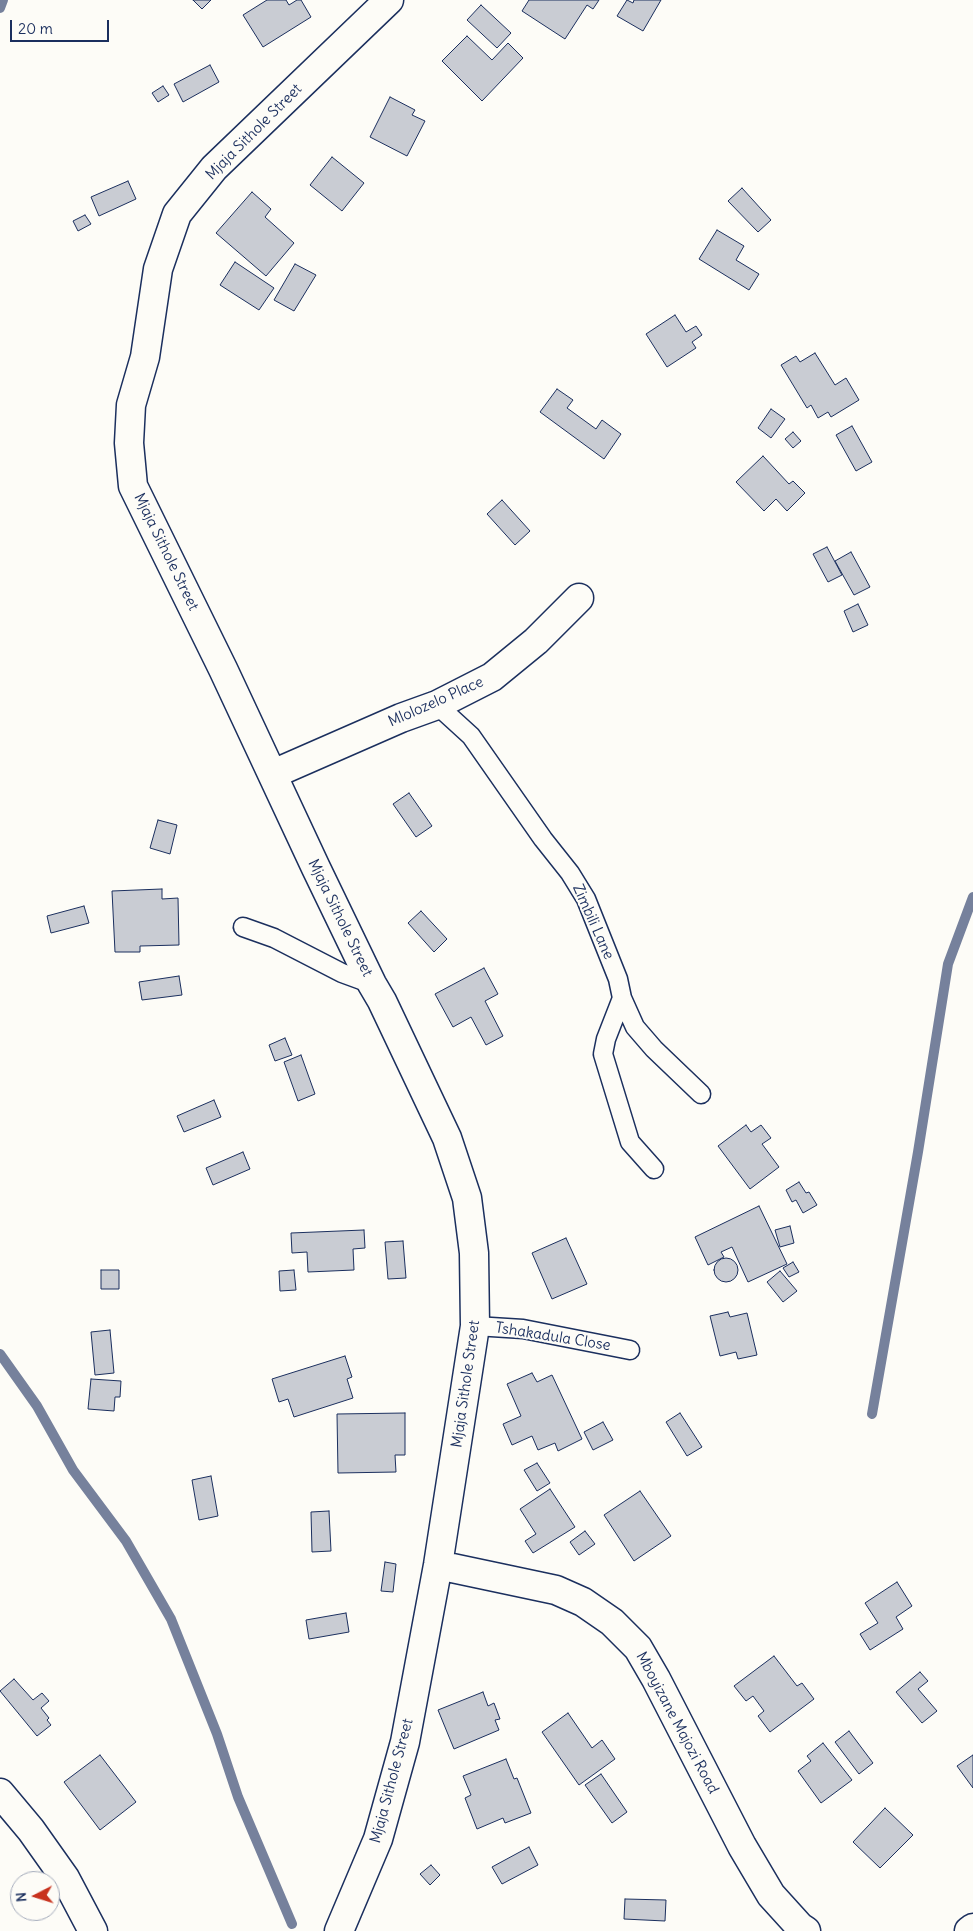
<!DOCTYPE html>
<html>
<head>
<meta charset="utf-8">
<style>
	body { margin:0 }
	#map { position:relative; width:973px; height:1931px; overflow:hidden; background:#fdfcf7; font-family:Delius,sans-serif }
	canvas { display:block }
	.north { position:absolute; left:10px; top:1871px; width:50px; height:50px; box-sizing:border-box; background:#fdfcf7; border:1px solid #a3aaba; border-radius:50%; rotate:265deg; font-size:14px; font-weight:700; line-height:20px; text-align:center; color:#1b2f5e }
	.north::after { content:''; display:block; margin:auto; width:18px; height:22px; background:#c8321e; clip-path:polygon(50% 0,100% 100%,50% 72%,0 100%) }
	.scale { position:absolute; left:10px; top:20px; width:99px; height:22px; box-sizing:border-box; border:2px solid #1b2f5e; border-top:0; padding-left:6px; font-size:15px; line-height:18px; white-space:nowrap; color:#1b2f5e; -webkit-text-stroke:4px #fdfcf7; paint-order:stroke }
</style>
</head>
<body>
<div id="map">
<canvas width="973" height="1931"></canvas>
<div class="north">N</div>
<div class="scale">20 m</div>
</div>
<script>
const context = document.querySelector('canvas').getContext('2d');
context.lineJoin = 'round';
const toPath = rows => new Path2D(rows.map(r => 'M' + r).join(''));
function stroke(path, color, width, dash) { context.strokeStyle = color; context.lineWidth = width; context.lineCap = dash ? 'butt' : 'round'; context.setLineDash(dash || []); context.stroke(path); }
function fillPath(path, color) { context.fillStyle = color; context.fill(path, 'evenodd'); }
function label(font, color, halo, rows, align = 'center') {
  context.font = font + ' Delius,sans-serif'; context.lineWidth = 4; context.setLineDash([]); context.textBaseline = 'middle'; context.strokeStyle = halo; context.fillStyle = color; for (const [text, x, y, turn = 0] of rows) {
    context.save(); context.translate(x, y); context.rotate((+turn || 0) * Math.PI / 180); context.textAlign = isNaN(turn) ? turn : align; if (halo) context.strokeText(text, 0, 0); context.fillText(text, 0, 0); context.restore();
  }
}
const stream = toPath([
	[0,8,3,0],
	[0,1354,37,1406,73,1470,126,1541,171,1619,217,1734,238,1797,292,1924],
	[872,1414,918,1152,948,964,973,897]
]);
const building = toPath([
	[193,0,211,0,202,9,193,0],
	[267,0,286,0,289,5,297,0,301,0,311,17,263,47,243,15,267,0],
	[529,0,599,0,593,9,587,5,565,39,522,11,529,0],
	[627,0,633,3,634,0,661,0,643,31,617,16,627,0],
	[481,5,511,33,497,48,467,20,481,5],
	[467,36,492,60,508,43,523,58,482,101,442,61,467,36],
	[210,65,219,82,183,102,174,84,210,65],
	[163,86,169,95,158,102,152,93,163,86],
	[390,97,415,110,412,115,425,121,407,156,370,137,390,97],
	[332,157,364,183,342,211,310,185,332,157],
	[128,181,136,199,99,216,91,197,128,181],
	[742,188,771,220,758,232,728,201,742,188],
	[252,192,271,209,265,217,294,243,266,276,216,233,252,192],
	[85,215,91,224,78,231,73,221,85,215],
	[717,230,744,246,736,260,759,274,749,290,699,259,717,230],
	[235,262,274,288,259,310,220,285,235,262],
	[295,264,316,275,294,311,274,300,295,264],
	[675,315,686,332,696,326,702,335,692,342,696,348,667,367,646,334,675,315],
	[815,353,835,385,846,378,859,400,831,417,828,412,818,418,811,405,807,408,781,365,796,356,800,362,815,353],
	[557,389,573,400,567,408,596,429,602,420,621,434,604,459,540,412,557,389],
	[771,409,785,419,771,438,758,428,771,409],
	[852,426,872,462,856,471,836,435,852,426],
	[793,432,801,441,793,448,785,439,793,432],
	[763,456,789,484,793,481,805,493,787,511,776,499,764,511,736,482,763,456],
	[502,500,530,531,515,545,487,514,502,500],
	[827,547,842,575,828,582,813,554,827,547],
	[851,552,870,587,854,595,835,561,851,552],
	[858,604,868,625,853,632,844,611,858,604],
	[409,793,432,826,416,837,393,804,409,793],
	[158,820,177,825,170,854,150,848,158,820],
	[162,889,162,899,178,898,179,945,140,946,140,952,115,952,112,891,162,889],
	[84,906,89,923,51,933,47,916,84,906],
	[421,911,447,939,434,952,408,923,421,911],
	[484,968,498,994,485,1001,503,1036,486,1045,471,1017,453,1027,435,994,484,968],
	[179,976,182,995,142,1000,139,982,179,976],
	[285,1038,292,1055,275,1061,269,1045,285,1038],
	[301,1055,315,1094,298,1101,284,1062,301,1055],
	[214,1100,221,1117,184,1132,177,1116,214,1100],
	[746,1125,751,1132,761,1125,771,1138,762,1144,779,1167,750,1189,718,1146,746,1125],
	[243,1152,250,1169,213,1185,206,1168,243,1152],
	[799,1182,806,1193,809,1192,817,1205,803,1213,796,1200,792,1202,786,1190,799,1182],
	[759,1206,787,1264,748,1282,732,1247,721,1252,724,1257,708,1265,695,1237,759,1206],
	[790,1226,794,1243,780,1247,775,1230,790,1226],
	[364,1230,365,1248,353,1249,354,1270,308,1272,307,1252,292,1253,291,1233,364,1230],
	[566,1238,587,1284,552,1299,532,1253,566,1238],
	[403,1241,406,1278,388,1279,385,1242,403,1241],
	'714 1270a12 12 0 1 1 24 0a12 12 0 1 1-24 0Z',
	[793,1262,799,1272,789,1277,783,1268,793,1262],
	[101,1270,119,1270,119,1289,101,1289,101,1270],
	[294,1270,296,1290,280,1291,279,1271,294,1270],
	[780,1271,797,1291,783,1302,767,1282,780,1271],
	[728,1312,730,1317,747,1313,757,1355,738,1359,736,1352,720,1356,710,1316,728,1312],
	[110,1330,114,1373,95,1375,91,1332,110,1330],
	[345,1356,352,1377,347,1379,353,1398,294,1417,288,1399,279,1402,272,1379,345,1356],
	[532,1373,537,1382,552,1375,582,1439,558,1451,555,1443,538,1450,532,1436,512,1445,503,1424,521,1416,507,1384,532,1373],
	[91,1379,121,1381,120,1397,115,1397,114,1411,88,1409,91,1379],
	[405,1413,405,1455,395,1455,396,1472,338,1473,337,1414,405,1413],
	[680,1413,702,1447,687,1456,666,1422,680,1413],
	[603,1422,613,1440,593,1450,584,1432,603,1422],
	[537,1463,550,1483,537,1491,524,1470,537,1463],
	[211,1476,218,1516,199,1520,192,1480,211,1476],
	[550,1489,575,1527,533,1553,525,1541,536,1534,520,1509,550,1489],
	[640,1491,671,1536,634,1561,604,1515,640,1491],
	[329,1511,331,1551,312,1552,311,1512,329,1511],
	[585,1531,595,1544,579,1555,570,1542,585,1531],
	[385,1562,396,1564,393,1592,381,1591,385,1562],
	[897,1582,912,1606,896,1617,903,1629,870,1650,860,1634,878,1623,865,1603,897,1582],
	[346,1613,349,1632,309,1639,306,1620,346,1613],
	[774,1656,797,1686,802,1683,814,1699,770,1732,758,1716,764,1711,753,1696,746,1701,734,1686,774,1656],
	[920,1672,928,1681,918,1689,937,1711,922,1723,896,1692,920,1672],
	[14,1679,33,1700,42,1693,49,1701,41,1708,49,1718,47,1720,51,1725,37,1736,0,1691,14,1679],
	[483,1692,488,1706,494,1703,500,1719,495,1720,499,1730,454,1749,438,1710,483,1692],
	[568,1713,592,1748,602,1740,615,1759,579,1785,542,1732,568,1713],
	[849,1731,873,1763,859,1774,835,1742,849,1731],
	[823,1743,852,1780,821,1803,798,1771,811,1761,807,1756,823,1743],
	[100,1755,136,1802,100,1830,64,1782,100,1755],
	[973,1755,973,1788,957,1766,973,1755],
	[506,1759,514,1779,517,1778,531,1813,505,1823,503,1818,477,1829,465,1798,471,1795,463,1776,506,1759],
	[601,1774,627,1812,612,1823,585,1785,601,1774],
	[885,1808,913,1835,880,1868,853,1842,885,1808],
	[529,1847,538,1865,502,1884,492,1867,529,1847],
	[431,1865,440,1875,430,1885,420,1874,431,1865],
	[625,1899,666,1900,665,1921,624,1919,625,1899]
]);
const lane = toPath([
	[437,705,471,736,543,839,570,873,586,899,618,979,622,998,606,1039,603,1054,630,1142,654,1169],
	[243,927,274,938,342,973,372,984],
	[622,998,635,1027,654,1049,701,1094],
	[475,1326,523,1329,630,1350]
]);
const street = toPath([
	[273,774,401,718,437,705,492,677,536,641,579,598],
	[438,1565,556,1590,583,1602,612,1622,638,1648,656,1679,742,1846,771,1895,800,1927,806,1931],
	[0,1793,31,1830,65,1878,93,1931],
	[339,1931,378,1839,405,1742,438,1565,475,1326,474,1253,467,1198,447,1138,382,1001,372,984,316,868,223,669,133,486,129,443,131,405,145,357,158,269,177,214,214,168,389,0],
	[969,1931,973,1928]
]);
const streetNames = [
	["Mjaja Sithole Street",254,132,-45],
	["Mjaja Sithole Street",166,552,64],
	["Mlolozelo Place",436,702,-24],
	["Mjaja Sithole Street",340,918,64],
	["Zimbili Lane",593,922,66],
	["Tshakadula Close",553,1337,9],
	["Mjaja Sithole Street",466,1384,-82],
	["Mboyizane Majozi Road",677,1723,62],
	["Mjaja Sithole Street",392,1781,-75]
];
stroke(stream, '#76819c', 10);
fillPath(building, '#c9ccd3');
stroke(building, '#1b2f5e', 1);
stroke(lane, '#1b2f5e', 21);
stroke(street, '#1b2f5e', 31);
stroke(lane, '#fdfcf7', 18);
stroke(street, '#fdfcf7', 28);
label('15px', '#1b2f5e', '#fdfcf7', streetNames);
</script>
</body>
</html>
